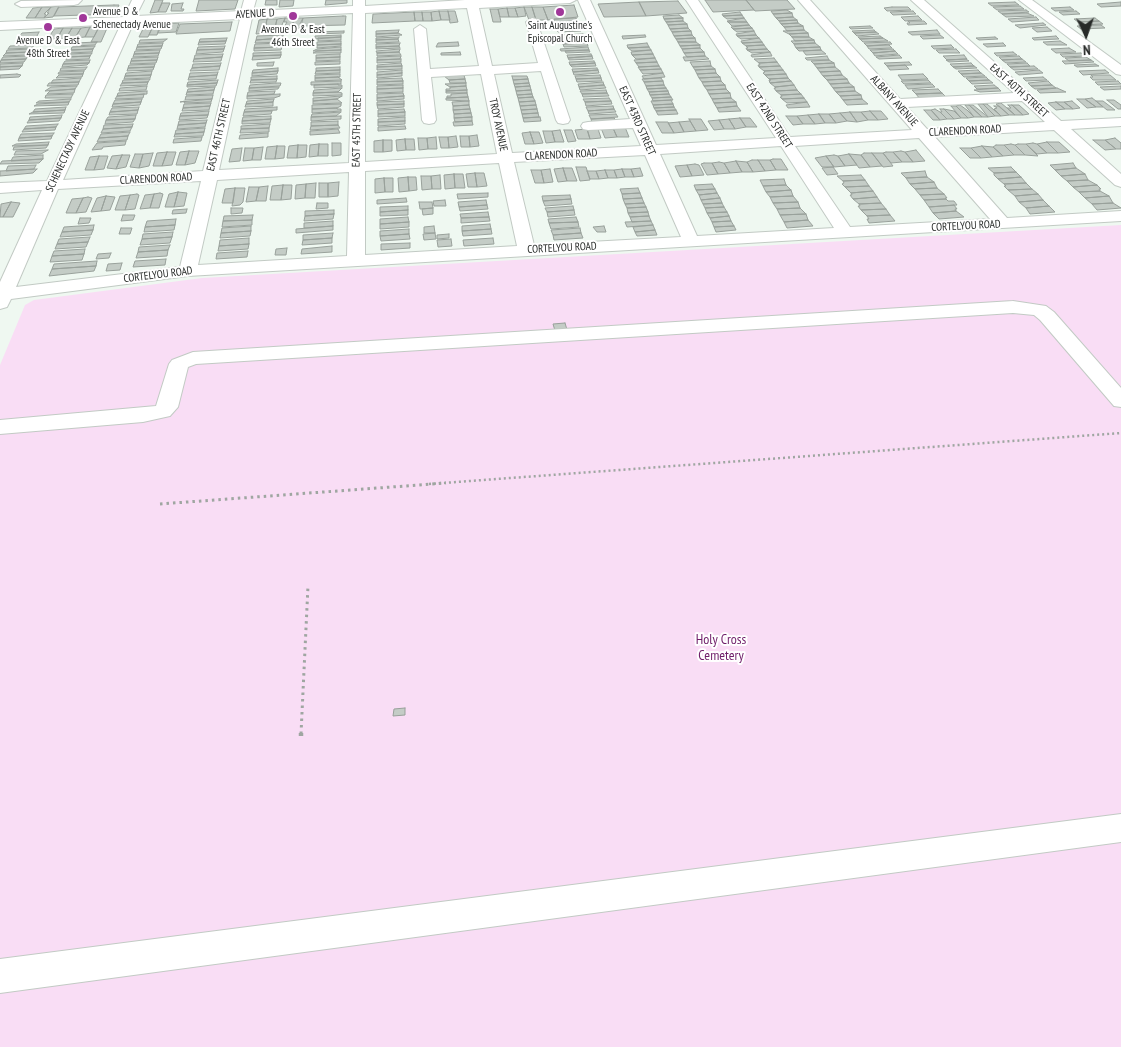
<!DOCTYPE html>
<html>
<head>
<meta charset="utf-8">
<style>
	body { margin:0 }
	#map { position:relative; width:1121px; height:1047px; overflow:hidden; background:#eff8f1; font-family:"PT Sans Narrow",sans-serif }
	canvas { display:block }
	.north { position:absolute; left:1061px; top:10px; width:50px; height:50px; -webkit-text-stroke:4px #fff; paint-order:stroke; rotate:177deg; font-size:14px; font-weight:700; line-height:20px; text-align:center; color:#272a28 }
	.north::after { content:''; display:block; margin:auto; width:18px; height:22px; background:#272a28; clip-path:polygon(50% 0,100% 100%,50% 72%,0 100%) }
</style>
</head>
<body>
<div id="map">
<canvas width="1121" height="1047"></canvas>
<div class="north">N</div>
</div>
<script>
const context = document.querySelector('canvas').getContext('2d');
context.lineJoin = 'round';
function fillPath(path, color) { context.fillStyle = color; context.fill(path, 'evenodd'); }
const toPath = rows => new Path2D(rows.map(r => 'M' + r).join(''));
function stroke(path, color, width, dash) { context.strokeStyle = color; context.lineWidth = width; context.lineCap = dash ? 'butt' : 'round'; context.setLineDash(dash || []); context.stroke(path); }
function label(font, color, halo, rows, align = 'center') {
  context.font = font + ' "PT Sans Narrow",sans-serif'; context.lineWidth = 4; context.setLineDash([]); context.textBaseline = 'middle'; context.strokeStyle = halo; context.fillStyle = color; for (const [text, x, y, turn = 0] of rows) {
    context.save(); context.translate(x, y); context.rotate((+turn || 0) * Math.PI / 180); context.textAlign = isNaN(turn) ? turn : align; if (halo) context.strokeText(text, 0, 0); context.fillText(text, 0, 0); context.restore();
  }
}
const green = toPath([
	[1121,225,1121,1047,0,1047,0,365,25,305,34,300,202,278]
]);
const building = toPath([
	[155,0,163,0,158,12,150,13,155,0],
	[199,0,238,0,235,9,196,11,199,0],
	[266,0,277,0,277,5,265,5,266,0],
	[280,0,294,0,293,6,279,7,280,0],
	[326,0,347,0,347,3,325,5,326,0],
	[705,0,746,0,754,10,713,12,705,0],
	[746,0,787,0,795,9,755,11,746,0],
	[678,1,687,13,646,16,639,2,678,1],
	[639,2,646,16,604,17,598,4,639,2],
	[1015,2,1019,5,992,6,988,3,1015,2],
	[1121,2,1121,6,1101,7,1097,4,1121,2],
	[162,3,170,3,166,12,158,12,162,3],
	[183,3,181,9,184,9,183,11,171,11,172,4,183,3],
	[114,5,119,5,115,14,54,16,59,7,114,5],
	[574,5,578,17,548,20,543,7,574,5],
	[59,6,53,17,44,18,49,13,47,13,51,7,59,6],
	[1020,6,1024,9,997,10,993,7,1020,6],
	[42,7,51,7,44,14,46,14,44,18,35,18,42,7],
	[42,7,35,18,26,18,33,8,42,7],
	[524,7,532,7,536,20,529,20,524,7],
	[524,7,526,16,518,17,515,8,524,7],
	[532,7,543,7,548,20,536,20,532,7],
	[892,7,908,7,911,10,887,11,884,8,892,7],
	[1070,7,1074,10,1055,11,1051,8,1070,7],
	[507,8,515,8,518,17,509,17,507,8],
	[507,8,509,17,500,17,498,9,507,8],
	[490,9,498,9,501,22,493,22,490,9],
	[787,10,792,13,773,14,771,11,787,10],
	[1026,10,1029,12,1002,14,998,11,1026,10],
	[439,11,448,11,450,20,441,20,439,11],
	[439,11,441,20,432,21,431,12,439,11],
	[448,11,455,11,458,22,450,23,448,11],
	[913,11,916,14,893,15,890,12,913,11],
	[1076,11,1080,14,1063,15,1059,12,1076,11],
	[414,12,422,12,423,21,415,21,414,12],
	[414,12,415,21,372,23,373,14,414,12],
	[422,12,431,12,432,21,423,21,422,12],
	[740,12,742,15,723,16,722,14,740,12],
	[792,13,793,17,776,18,773,14,792,13],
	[1027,13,1034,16,1006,17,1002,14,1027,13],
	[679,15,683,18,664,19,663,16,679,15],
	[742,15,744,18,727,19,723,16,742,15],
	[343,16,346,16,345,25,301,26,303,18,343,16],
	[918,16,922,20,905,21,901,17,918,16],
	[793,17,797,20,779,21,776,18,793,17],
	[1036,17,1039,20,1012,22,1008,19,1036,17],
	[285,18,294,18,292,29,283,29,287,22,284,22,285,18],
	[285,18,282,25,283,31,274,31,277,19,285,18],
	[294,18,303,18,300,24,302,24,301,28,292,29,294,18],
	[576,18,577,21,554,22,554,19,576,18],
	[683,18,683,21,666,22,664,19,683,18],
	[744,18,747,22,728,22,727,21,744,18],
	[1095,18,1099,21,1078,22,1074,19,1095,18],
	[267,19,277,19,275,29,265,29,267,19],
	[267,19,265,33,256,34,259,20,267,19],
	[797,20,798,23,781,24,779,21,797,20],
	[683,21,687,24,668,25,666,22,683,21],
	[908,21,924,21,927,24,908,25,907,23,910,23,908,21],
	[1099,21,1103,24,1082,25,1078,22,1099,21],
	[232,22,230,31,176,34,180,24,232,22],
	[578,22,579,24,556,25,555,23,578,22],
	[728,22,747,22,749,25,732,26,728,22],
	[179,23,176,32,158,33,162,24,179,23],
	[798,23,803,26,784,27,781,24,798,23],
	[1043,23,1046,25,1020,28,1015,25,1043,23],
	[154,24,162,24,159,28,157,35,149,35,154,24],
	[154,24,148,37,139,37,145,25,154,24],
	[579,24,580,27,557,28,556,25,579,24],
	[687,24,688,28,670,29,668,25,687,24],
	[749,25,752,28,733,29,731,27,749,25],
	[1101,25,1105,28,1081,29,1077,26,1101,25],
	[108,26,101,42,91,42,99,27,108,26],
	[803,26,804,30,787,31,784,27,803,26],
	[870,26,873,28,851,29,849,27,870,26],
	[90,27,99,27,94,37,85,37,90,27],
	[90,27,85,37,75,38,81,28,90,27],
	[1047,27,1052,31,1037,32,1032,28,1047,27],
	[63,28,72,28,66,38,57,39,63,28],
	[63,28,57,39,48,39,54,29,63,28],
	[72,28,81,28,75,38,66,38,72,28],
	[580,28,581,31,558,32,557,29,580,28],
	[688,28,691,31,672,32,670,29,688,28],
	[752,28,754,31,737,32,733,29,752,28],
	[399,30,398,33,376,34,376,31,399,30],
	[804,30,808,33,789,34,783,31,804,30],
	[874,30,876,32,854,33,852,31,874,30],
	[937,30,940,34,912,35,908,32,937,30],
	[344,31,344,33,315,34,315,32,344,31],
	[691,31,692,35,674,36,672,32,691,31],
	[754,31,756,35,737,36,736,34,754,31],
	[39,32,34,42,16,43,19,38,18,38,22,33,39,32],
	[876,32,879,34,857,36,854,33,876,32],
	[398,33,402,35,376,37,376,34,398,33],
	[808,33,809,37,792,37,789,34,808,33],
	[583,34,584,37,560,38,559,35,583,34],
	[283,35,283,38,256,40,257,36,283,35],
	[341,35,341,37,315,39,315,36,341,35],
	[645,35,646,37,623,39,622,36,645,35],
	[692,35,695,38,676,39,674,36,692,35],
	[756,35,759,38,741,39,737,36,756,35],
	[940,35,944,38,923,39,920,36,940,35],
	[880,36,883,38,860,39,858,37,880,36],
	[1056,36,1059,39,1034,40,1032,38,1056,36],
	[341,37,341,40,318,41,318,38,341,37],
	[399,37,398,39,376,40,376,38,399,37],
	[584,37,585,39,561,40,560,38,584,37],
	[792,37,809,37,814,40,795,41,792,37],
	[995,37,998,39,979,40,976,38,995,37],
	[227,38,226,41,199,42,200,39,227,38],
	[283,38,283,42,255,43,256,40,283,38],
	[695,38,696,42,678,42,676,39,695,38],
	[759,38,762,42,742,43,741,41,759,38],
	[167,39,163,42,139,43,140,40,167,39],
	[398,39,399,42,376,43,376,40,398,39],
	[860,39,883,38,888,41,863,42,860,39],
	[585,40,587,43,563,44,562,42,585,40],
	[814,40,815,43,794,44,791,41,814,40],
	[226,41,225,44,198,45,199,42,226,41],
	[341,41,341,44,317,45,317,42,341,41],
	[1060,41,1067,45,1047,45,1043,42,1060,41],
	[97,42,95,45,73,46,75,43,97,42],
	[458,42,459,46,436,47,438,43,458,42],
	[678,42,696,42,700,45,680,46,678,42],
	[762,42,764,45,746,46,742,43,762,42],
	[890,42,892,44,867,46,864,43,890,42],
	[163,43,162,46,137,47,138,44,163,43],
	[282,43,282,47,254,48,255,44,282,43],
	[400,43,399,46,376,47,376,44,400,43],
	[587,43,588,46,564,47,563,44,587,43],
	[647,43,649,47,628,48,627,45,647,43],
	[815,43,820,47,796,48,794,44,815,43],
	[1003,43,1006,46,987,47,983,44,1003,43],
	[341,44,341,46,317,48,317,45,341,44],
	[34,45,32,48,8,49,10,46,34,45],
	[700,45,700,48,682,49,680,46,700,45],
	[764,45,767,49,747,50,746,48,748,48,746,46,764,45],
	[889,45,892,48,869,49,867,46,889,45],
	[951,45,954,48,934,49,931,46,951,45],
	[95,46,93,49,71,50,72,47,95,46],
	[162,46,161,49,136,50,137,47,162,46],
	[225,46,224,49,197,50,198,47,225,46],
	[399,46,400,48,376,49,376,47,399,46],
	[282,47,281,50,254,51,254,48,282,47],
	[341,47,341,50,313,51,317,49,341,47],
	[588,47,589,50,561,51,560,49,588,47],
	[649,47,651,50,632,51,628,48,649,47],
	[820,47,821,50,799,51,796,48,820,47],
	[700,48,704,52,684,53,682,49,700,48],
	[1069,48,1076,52,1056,53,1051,49,1069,48],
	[32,49,30,52,6,53,7,50,32,49],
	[93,49,92,52,69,53,71,50,93,49],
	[224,49,223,52,196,54,197,50,224,49],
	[400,49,399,52,377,53,376,51,400,49],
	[767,49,770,52,752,53,747,50,767,49],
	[893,49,895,51,873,53,870,50,893,49],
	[956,49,960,53,939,53,936,50,956,49],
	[160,50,159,53,134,54,135,51,160,50],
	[341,50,341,53,313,53,317,51,341,50],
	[589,50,590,52,566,53,565,51,589,50],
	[651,50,653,54,632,55,631,52,651,50],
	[821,50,826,54,806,55,803,51,821,50],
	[895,51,898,54,875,56,873,53,895,51],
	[30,52,28,55,3,56,6,53,30,52],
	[281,52,281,55,253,56,253,53,281,52],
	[399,52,401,55,377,56,377,53,399,52],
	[460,52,461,55,441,55,441,53,460,52],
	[704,52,705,56,687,57,684,53,704,52],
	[770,52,772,56,752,57,751,55,770,52],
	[1013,52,1017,55,997,56,994,53,1013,52],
	[92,53,90,56,67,57,69,54,92,53],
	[159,53,158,56,133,57,134,54,159,53],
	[1081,53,1085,56,1063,57,1060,54,1081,53],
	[223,54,222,57,194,59,195,55,223,54],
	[340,54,340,57,316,58,316,55,340,54],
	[591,54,592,56,568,58,567,55,591,54],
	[653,54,655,58,636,59,632,55,653,54],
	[281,55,280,58,252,60,253,56,281,55],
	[899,55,902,58,879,59,876,57,899,55],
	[964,55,967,59,947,60,943,56,964,55],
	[28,56,26,59,1,60,3,57,28,56],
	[90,56,89,59,66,60,67,57,90,56],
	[401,56,400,59,377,60,377,57,401,56],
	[592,56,593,59,569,60,568,58,592,56],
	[705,56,709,59,685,61,683,57,705,56],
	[827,56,829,60,807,60,805,58,827,56],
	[1019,56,1022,59,1002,60,999,57,1019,56],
	[158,57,157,60,131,61,132,58,158,57],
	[222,57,221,61,193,62,194,59,222,57],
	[340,57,340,60,316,61,316,58,340,57],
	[1086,57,1091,60,1069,61,1065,58,1086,57],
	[655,58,657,62,636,63,634,60,655,58],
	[774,58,777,62,759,63,754,59,774,58],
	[26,59,24,62,0,63,1,60,26,59],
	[401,59,401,62,377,63,377,60,401,59],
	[966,59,969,61,949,62,946,60,966,59],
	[1022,59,1026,62,1006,63,1002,60,1022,59],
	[90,60,89,63,63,64,65,61,90,60],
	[157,60,156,63,130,64,131,61,157,60],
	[829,60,834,63,814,64,811,61,829,60],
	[1091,60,1094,62,1065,64,1062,61,1091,60],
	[340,61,340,64,315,65,315,62,340,61],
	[594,61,595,63,570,65,569,62,594,61],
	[710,61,711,66,693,67,690,62,710,61],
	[274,62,273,66,257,66,257,63,274,62],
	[657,62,659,66,639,67,636,63,657,62],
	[777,62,780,66,759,67,758,65,760,65,759,63,777,62],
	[909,62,912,65,887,66,884,63,909,62],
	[23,63,22,66,0,67,0,64,23,63],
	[89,63,87,65,62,67,63,64,89,63],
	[221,63,220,66,192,68,193,64,221,63],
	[401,63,402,66,377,67,377,65,401,63],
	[595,63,596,66,572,67,570,65,595,63],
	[834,63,835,67,817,68,814,64,834,63],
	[971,63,974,66,953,67,950,64,971,63],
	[1027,63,1030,66,1010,67,1007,64,1027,63],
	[155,64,154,67,128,68,129,65,155,64],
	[1095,64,1099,66,1077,67,1074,65,1095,64],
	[905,65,909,69,890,70,887,66,905,65],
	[22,66,19,69,0,70,0,67,22,66],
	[220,66,219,70,190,71,192,68,220,66],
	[402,66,402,69,377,70,377,67,402,66],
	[659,66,661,69,640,70,638,67,659,66],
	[711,66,715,69,695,70,693,67,711,66],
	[780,66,783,70,764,71,759,67,780,66],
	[974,66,977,68,956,69,953,67,974,66],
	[1034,66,1038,69,1014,70,1010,67,1034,66],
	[87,67,85,70,60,71,61,68,87,67],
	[154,67,153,70,127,71,128,68,154,67],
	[340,67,340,70,316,71,316,68,340,67],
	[835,67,840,71,820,72,817,68,835,67],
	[278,68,278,71,252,73,253,70,278,68],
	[597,68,598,70,573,72,572,69,597,68],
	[661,69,663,73,643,74,640,70,661,69],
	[715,69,716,73,697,74,695,70,715,69],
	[340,70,340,73,315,74,316,71,340,70],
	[402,70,402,73,377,75,377,72,402,70],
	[598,70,599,73,574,75,573,72,598,70],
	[783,70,786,74,765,75,763,73,765,72,764,71,783,70],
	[978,70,981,73,961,74,958,71,978,70],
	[1039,70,1043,73,1019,75,1015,72,1039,70],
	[1105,70,1109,73,1083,75,1079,71,1105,70],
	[84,71,83,74,58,74,59,72,84,71],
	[152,71,151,75,125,76,126,73,152,71],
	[278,71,277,74,252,76,252,73,278,71],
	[840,71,842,75,823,76,820,72,840,71],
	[218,72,217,75,189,77,190,73,218,72],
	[402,73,402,76,377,78,377,75,402,73],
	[663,73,665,77,644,79,642,76,663,73],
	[716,73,720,77,699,78,697,74,716,73],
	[981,73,985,76,964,77,961,74,981,73],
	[17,74,21,75,19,77,0,78,0,75,17,74],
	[83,74,82,77,56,78,59,75,83,74],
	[340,74,340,77,315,78,315,75,340,74],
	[786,74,788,78,769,79,765,75,786,74],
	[923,74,928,79,902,80,898,75,923,74],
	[151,75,150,78,124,79,125,76,151,75],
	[217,75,216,79,188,80,189,77,217,75],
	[464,75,465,79,449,80,444,76,464,75],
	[600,75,601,78,576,79,575,76,600,75],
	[842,75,847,79,827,80,823,76,842,75],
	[1091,75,1110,75,1116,80,1093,80,1090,77,1093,77,1091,75],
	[277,76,277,79,251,80,251,77,277,76],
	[512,76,527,76,528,79,513,80,512,76],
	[338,77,342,80,315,81,315,78,338,77],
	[720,77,721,81,702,82,699,78,720,77],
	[986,77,989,80,969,81,966,78,986,77],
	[1043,77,1047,80,1026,81,1023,78,1043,77],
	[81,78,79,82,51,83,53,80,81,78],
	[402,78,403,81,377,82,377,79,402,78],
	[601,78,602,81,577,82,576,79,601,78],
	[661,78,663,81,644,82,642,79,661,78],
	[788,78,791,81,770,83,769,80,771,80,769,79,788,78],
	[150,79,148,82,122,83,123,80,150,79],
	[277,79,276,82,250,83,251,80,277,79],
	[465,79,466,83,450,83,449,80,465,79],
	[528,79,529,83,514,84,513,80,528,79],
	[847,79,849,83,830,84,827,80,847,79],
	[218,80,217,83,187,85,188,82,218,80],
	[928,80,931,83,904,84,901,81,928,80],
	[989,80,993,83,972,84,969,81,989,80],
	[341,81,341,84,311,85,311,82,341,81],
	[403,81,403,84,377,85,377,82,403,81],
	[663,81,664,85,646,86,644,82,663,81],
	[721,81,725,85,704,86,702,82,721,81],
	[791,81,794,85,775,87,770,83,791,81],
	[1048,81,1052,85,1031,86,1028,83,1048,81],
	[1118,81,1121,84,1098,85,1095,82,1118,81],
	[79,82,78,85,47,86,49,83,79,82],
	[148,82,147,85,120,86,122,83,148,82],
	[603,82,604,85,579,87,578,84,603,82],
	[217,83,216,86,187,87,187,85,217,83],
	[276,83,281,83,280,86,249,88,250,85,276,83],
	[466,83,466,86,450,87,445,84,466,83],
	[529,83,530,86,515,87,514,84,529,83],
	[849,83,854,87,833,88,830,84,849,83],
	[338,84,338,85,342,85,342,87,314,88,314,85,338,84],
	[932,84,935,87,908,89,905,85,932,84],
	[403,85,403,88,377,89,377,86,403,85],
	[604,85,606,88,580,90,579,87,604,85],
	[664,85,666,88,647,89,646,86,664,85],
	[725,85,726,89,707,90,704,86,725,85],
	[794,85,797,90,776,91,774,88,776,88,775,87,794,85],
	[994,85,998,88,977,89,974,86,994,85],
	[1052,85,1056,88,1035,89,1031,86,1052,85],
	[77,86,75,89,45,91,51,87,77,86],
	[147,86,146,90,119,91,120,88,147,86],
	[466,86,467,90,446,91,446,89,450,89,450,87,466,86],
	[530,86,531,90,516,91,515,87,530,86],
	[1121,86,1121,89,1104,90,1100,87,1121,86],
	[215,87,214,90,187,92,188,89,215,87],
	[279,87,278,89,249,91,249,88,279,87],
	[854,87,855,91,836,92,833,88,854,87],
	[342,88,338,92,313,93,314,90,342,88],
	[403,88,403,92,377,93,377,89,403,88],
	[666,88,668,91,649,92,647,89,666,88],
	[998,88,1001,91,980,92,974,90,998,88],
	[1057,88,1066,92,1040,93,1037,90,1057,88],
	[75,89,74,93,47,94,50,91,75,89],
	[726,89,730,93,709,94,707,90,726,89],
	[938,89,942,93,916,94,912,90,938,89],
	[214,90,213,94,186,95,187,92,214,90],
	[467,90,467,93,446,93,446,91,467,90],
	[531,90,532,94,517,95,516,91,531,90],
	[606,90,607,93,582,94,580,91,606,90],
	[797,90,801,94,781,95,776,91,797,90],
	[147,91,147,94,117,96,118,93,147,91],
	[275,91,274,94,247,96,248,92,275,91],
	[668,91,669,94,650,95,649,92,668,91],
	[855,91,861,95,840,96,836,92,855,91],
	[338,92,342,93,342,95,313,96,313,93,338,92],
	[403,93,404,96,377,98,377,94,403,93],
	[467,93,468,97,447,98,447,96,451,96,451,94,467,93],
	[607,93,609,96,583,97,582,94,607,93],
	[730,93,731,98,712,99,709,94,730,93],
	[942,93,946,97,920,99,916,94,942,93],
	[73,94,71,98,45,98,46,95,73,94],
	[144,94,143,98,115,99,117,96,144,94],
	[280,94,280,96,274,98,247,99,247,96,280,94],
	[532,94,533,97,518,98,517,95,532,94],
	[669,94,671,97,652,98,650,95,669,94],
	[801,94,804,98,782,99,780,97,782,97,781,95,801,94],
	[213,95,212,99,185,100,186,96,213,95],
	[861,95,862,99,843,100,840,96,861,95],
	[342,96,337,99,313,101,313,98,342,96],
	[404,96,404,99,377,101,377,98,404,96],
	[468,97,469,101,446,100,446,98,468,97],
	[533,97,535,101,519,102,518,98,533,97],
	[671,97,673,100,653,101,652,98,671,97],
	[609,98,611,101,585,102,583,99,609,98],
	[731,98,736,102,714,103,712,99,731,98],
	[804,98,807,102,787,103,782,99,804,98],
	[1092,98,1096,101,1103,107,1096,107,1085,99,1092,98],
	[71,99,69,102,36,103,39,101,71,99],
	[142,99,141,102,113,104,115,100,142,99],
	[212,99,211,102,184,103,185,101,180,102,212,99],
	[274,99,273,102,246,104,247,101,274,99],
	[337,99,342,103,313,104,313,101,337,99],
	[862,99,868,104,847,105,843,100,862,99],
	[1077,99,1085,99,1096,107,1087,108,1077,99],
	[671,100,673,104,653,105,651,101,671,100],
	[1107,100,1114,100,1121,105,1121,109,1118,109,1107,100],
	[404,101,404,104,377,105,377,102,404,101],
	[469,101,469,105,453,106,452,102,469,101],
	[535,101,536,105,520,106,519,102,535,101],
	[611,101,612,104,586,106,585,102,611,101],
	[1072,101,1080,108,1073,109,1064,102,1072,101],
	[1096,101,1103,101,1115,110,1107,110,1096,101],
	[69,102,68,105,34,106,38,104,69,102],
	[141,102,140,105,112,107,113,104,141,102],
	[273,102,273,106,245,107,246,104,273,102],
	[736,102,737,106,717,108,714,103,736,102],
	[807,102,810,107,788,108,786,105,807,102],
	[1056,102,1064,102,1073,109,1065,109,1056,102],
	[1056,102,1065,109,1056,110,1048,103,1056,102],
	[211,103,210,106,183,108,184,104,211,103],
	[1001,103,1007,108,1015,115,1009,115,996,104,1001,103],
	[341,104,341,106,337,108,312,109,312,105,341,104],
	[404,104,404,107,378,109,377,105,404,104],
	[673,104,674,107,654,108,653,105,673,104],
	[978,104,983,104,995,116,988,117,978,104],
	[983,104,987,104,1001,116,995,116,983,104],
	[469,105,470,109,453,110,453,106,469,105],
	[536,105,537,109,521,110,520,106,536,105],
	[960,105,967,110,974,117,968,118,956,106,960,105],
	[965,105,969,105,982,117,974,117,965,105],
	[969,105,973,105,988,117,982,117,969,105],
	[1008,105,1012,105,1023,115,1015,115,1007,108,1011,108,1008,105],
	[1012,105,1019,105,1029,114,1023,115,1012,105],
	[210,106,209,110,182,111,183,108,210,106],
	[613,106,614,109,588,111,586,107,613,106],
	[737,106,741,111,719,112,717,108,737,106],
	[951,106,956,106,968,118,961,118,951,106],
	[994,106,999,106,1009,115,1001,116,994,109,997,108,994,106],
	[66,107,65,110,33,112,35,109,66,107],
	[139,107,138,110,110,112,112,108,139,107],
	[277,107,277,110,244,112,245,109,277,107],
	[674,107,676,110,656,111,654,108,674,107],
	[337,108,337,109,341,109,341,111,312,113,312,109,337,108],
	[404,109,405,112,378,114,378,110,404,109],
	[470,109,471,113,454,114,453,110,470,109],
	[537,109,538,113,522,114,521,110,537,109],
	[614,109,616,112,589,114,588,111,614,109],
	[935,109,940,112,947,119,940,120,931,110,935,109],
	[940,109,944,109,954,119,947,119,940,112,942,112,940,109],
	[944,109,954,111,961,118,954,119,944,109],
	[65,110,64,113,29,114,33,112,65,110],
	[138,110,137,114,109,115,110,112,138,110],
	[676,110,678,114,658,115,656,111,676,110],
	[924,110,931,110,940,120,933,120,924,110],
	[209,111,208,115,180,116,181,113,209,111],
	[272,111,271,114,243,116,244,112,272,111],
	[870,111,878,120,868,120,861,112,870,111],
	[870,111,881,111,888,119,878,120,870,111],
	[341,112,336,116,311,117,312,114,341,112],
	[405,112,405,116,378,117,378,114,405,112],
	[850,112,861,112,868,120,857,122,850,112],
	[850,112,857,122,847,121,840,113,850,112],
	[471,113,472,117,454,118,454,114,471,113],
	[538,113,539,117,523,118,522,114,538,113],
	[840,113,847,121,836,123,829,114,840,113],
	[616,114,618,117,591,119,589,115,616,114],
	[819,114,829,114,836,123,825,123,819,114],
	[819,114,825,123,815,124,808,115,819,114],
	[62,115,61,118,29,120,30,117,62,115],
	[136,115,135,119,106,120,108,117,136,115],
	[208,115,207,118,179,120,180,116,208,115],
	[808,115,815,124,803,124,797,116,808,115],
	[271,116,271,119,242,121,243,117,271,116],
	[341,116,341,119,311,121,311,117,341,116],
	[786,116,797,116,803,124,793,125,786,116],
	[405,117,405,121,378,122,378,119,405,117],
	[472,117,472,121,455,122,454,118,472,117],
	[540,117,541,121,524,122,523,118,540,117],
	[61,118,59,121,27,123,29,120,61,118],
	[614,118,616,120,592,123,591,119,614,118],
	[740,118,746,127,735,129,729,119,740,118],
	[740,118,750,118,757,127,746,127,740,118],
	[135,119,133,122,105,124,106,120,135,119],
	[271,119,270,123,242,124,242,121,271,119],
	[689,119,701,119,708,130,696,131,689,119],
	[729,119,735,129,724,129,719,120,729,119],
	[207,120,206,123,178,125,179,121,207,120],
	[719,120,724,129,714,130,708,121,719,120],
	[338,121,338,125,311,126,311,122,338,121],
	[405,121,405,124,378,126,378,122,405,121],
	[472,121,473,125,454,126,453,122,472,121],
	[690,121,696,131,684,132,679,122,690,121],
	[656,122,668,122,674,133,662,133,656,122],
	[679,122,684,132,674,133,668,123,679,122],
	[206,123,205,127,177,129,178,125,206,123],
	[58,124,56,127,24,129,26,126,58,124],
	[133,124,132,127,103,129,104,125,133,124],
	[270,124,269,128,241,129,241,126,270,124],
	[338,125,340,128,310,130,311,126,338,125],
	[405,126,406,129,378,131,378,127,405,126],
	[56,127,55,130,22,132,24,129,56,127],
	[132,127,130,131,101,133,103,129,132,127],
	[625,127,629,137,617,137,613,128,625,127],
	[205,128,204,132,175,134,176,130,205,128],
	[269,128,269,132,240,133,241,129,269,128],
	[601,128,613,128,617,137,605,138,601,128],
	[338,129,340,133,310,135,310,131,338,129],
	[587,129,598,129,601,138,590,139,587,129],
	[587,129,590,139,578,139,575,130,587,129],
	[560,130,564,142,555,142,552,131,560,130],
	[564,130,572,130,576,141,568,142,564,130],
	[543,131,552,131,555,142,546,143,543,131],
	[130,132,128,136,99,138,101,134,130,132],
	[204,132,203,136,174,137,175,134,204,132],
	[530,132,539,132,543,143,534,144,530,132],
	[530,132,534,144,525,144,522,133,530,132],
	[54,133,52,136,19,138,21,134,54,133],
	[268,133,268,137,239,139,240,135,268,133],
	[477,135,479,146,470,147,469,136,477,135],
	[52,136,51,139,18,141,19,138,52,136],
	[128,136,127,140,97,142,99,138,128,136],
	[456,136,458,147,449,148,448,137,456,136],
	[460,136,469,136,470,147,461,147,460,136],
	[202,137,201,141,173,143,174,139,202,137],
	[436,137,437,149,428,149,427,138,436,137],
	[439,137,448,137,449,148,441,148,439,137],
	[418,138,427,138,428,149,419,150,418,138],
	[1115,138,1121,143,1121,149,1116,149,1105,140,1115,138],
	[405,139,414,139,415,150,406,150,405,139],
	[405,139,406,150,397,151,396,140,405,139],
	[383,140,392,140,392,151,383,152,383,140],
	[383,140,383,152,374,152,374,141,383,140],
	[1093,140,1105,140,1116,149,1105,150,1093,140],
	[126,141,125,145,103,147,102,149,92,150,97,143,126,141],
	[49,142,48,145,12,146,16,144,49,142],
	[1047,142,1058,153,1047,153,1037,144,1047,142],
	[1047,142,1059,142,1070,152,1058,153,1047,142],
	[332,143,341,143,341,155,332,156,332,143],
	[1033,143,1037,144,1047,153,1037,154,1026,144,1033,143],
	[319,144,328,144,328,156,318,156,319,144],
	[319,144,318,156,309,157,310,145,319,144],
	[1011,144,1015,145,1025,155,1014,155,1004,145,1011,144],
	[1018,144,1026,144,1038,156,1025,155,1015,145,1018,144],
	[48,145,46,148,13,150,14,147,48,145],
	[298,145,307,145,306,157,297,158,298,145],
	[298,145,297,158,287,158,289,146,298,145],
	[996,145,1004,145,1014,155,1003,156,993,147,996,145],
	[277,146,285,146,284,158,275,159,277,146],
	[277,146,275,159,265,159,267,147,277,146],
	[982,146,993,147,1003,156,992,157,982,146],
	[982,146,992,157,981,158,971,148,982,146],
	[263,147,261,160,252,160,254,148,263,147],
	[242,148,240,161,229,162,232,149,242,148],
	[245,148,254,148,252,160,243,161,245,148],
	[960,148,971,148,981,158,970,158,960,148],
	[48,150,41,154,14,155,16,151,48,150],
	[916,150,925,161,913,162,905,152,916,150],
	[189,151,185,165,176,165,180,152,189,151],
	[189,151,199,151,195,163,185,165,189,151],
	[901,151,905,152,913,162,902,162,893,152,901,151],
	[167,152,176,152,172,165,162,166,167,152],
	[167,152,162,166,153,166,157,153,167,152],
	[886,152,893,152,902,162,891,163,883,153,886,152],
	[153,153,149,166,139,168,143,154,153,153],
	[864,153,872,153,882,166,870,167,861,155,864,153],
	[872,153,883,153,893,166,883,167,872,153],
	[135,154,143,154,139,168,130,167,135,154],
	[849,154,861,155,870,167,859,168,849,154],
	[849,154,857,165,845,166,838,156,849,154],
	[43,155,43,159,11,161,13,157,43,155],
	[122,155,130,155,126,167,116,169,122,155],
	[122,155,116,169,107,168,112,156,122,155],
	[834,155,838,156,845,166,834,167,826,156,834,155],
	[99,156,108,156,104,169,94,170,99,156],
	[99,156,94,170,85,170,90,157,99,156],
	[826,156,834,167,822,167,815,158,826,156],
	[43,159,39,163,0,164,2,161,43,159],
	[773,159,781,159,788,170,776,170,770,160,773,159],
	[752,160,758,160,765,171,753,172,747,162,752,160],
	[758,160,770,160,776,170,765,171,758,160],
	[736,161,747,162,753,172,742,172,736,161],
	[736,161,742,172,730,173,724,163,736,161],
	[719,162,724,163,730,173,718,174,712,163,719,162],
	[704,163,712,163,718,174,707,175,701,164,704,163],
	[1073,163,1076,168,1055,170,1050,165,1073,163],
	[695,164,699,165,704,175,692,176,687,165,695,164],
	[36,165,34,169,6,171,8,166,36,165],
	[687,165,692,176,680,177,675,166,687,165],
	[576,167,586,167,590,180,580,181,576,167],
	[833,167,838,174,827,175,822,168,833,167],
	[1011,167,1016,172,994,173,988,168,1011,167],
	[563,168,572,168,577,181,567,181,563,168],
	[563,168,567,181,558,182,554,169,563,168],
	[640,168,643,176,634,177,631,169,640,168],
	[1076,168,1085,174,1061,176,1055,170,1076,168],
	[37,169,33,173,0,176,0,171,37,169],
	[550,169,553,182,544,183,541,170,550,169],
	[622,169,631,169,634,177,625,177,622,169],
	[622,169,625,177,617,178,614,170,622,169],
	[531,170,541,170,544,183,535,183,531,170],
	[605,170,614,170,617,178,608,178,605,170],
	[605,170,608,178,599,179,596,171,605,170],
	[587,171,596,171,599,179,590,179,587,171],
	[925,171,927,177,906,178,901,173,925,171],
	[1016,172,1021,177,998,179,994,175,994,173,1016,172],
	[475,173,477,187,468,187,466,174,475,173],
	[475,173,484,173,487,186,477,187,475,173],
	[454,174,463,174,465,188,455,188,454,174],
	[454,174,455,188,445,189,444,175,454,174],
	[1085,174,1088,180,1067,181,1061,176,1085,174],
	[440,175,441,189,432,189,431,176,440,175],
	[861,175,865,180,843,181,837,176,861,175],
	[421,176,431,176,432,189,422,190,421,176],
	[408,177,416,177,417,190,409,191,408,177],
	[408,177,409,191,399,192,398,178,408,177],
	[927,177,934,182,910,184,906,178,927,177],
	[1021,177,1026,183,1004,184,998,179,1021,177],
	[384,178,393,178,393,192,385,192,384,178],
	[384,178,385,192,375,193,375,179,384,178],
	[784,179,786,185,763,186,760,180,784,179],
	[865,180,869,186,845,187,842,184,844,183,843,181,865,180],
	[1088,180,1097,185,1073,187,1067,181,1088,180],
	[339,182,338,196,328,197,328,183,339,182],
	[934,182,937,188,915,189,910,184,934,182],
	[316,183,315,198,305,198,306,184,316,183],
	[319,183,328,183,328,197,319,197,319,183],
	[1026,183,1032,189,1008,190,1004,186,1006,186,1004,184,1026,183],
	[306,184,305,198,295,199,296,185,306,184],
	[712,184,715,189,696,190,694,185,712,184],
	[283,185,292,185,291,199,281,200,283,185],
	[283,185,281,200,270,200,272,186,283,185],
	[786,185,791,190,766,192,763,186,786,185],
	[1097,185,1101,189,1099,189,1100,191,1079,192,1073,187,1097,185],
	[268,186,266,201,256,201,259,187,268,186],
	[869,186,873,191,851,193,845,187,869,186],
	[249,187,259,187,256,201,246,202,249,187],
	[235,188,245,188,243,202,240,205,232,206,235,188],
	[235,188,233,203,222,203,225,189,235,188],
	[638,188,640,193,622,194,620,189,638,188],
	[937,188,944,194,920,195,915,189,937,188],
	[715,189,717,193,699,195,696,190,715,189],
	[1032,189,1038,194,1015,196,1008,190,1032,189],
	[791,190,793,196,770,197,766,192,791,190],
	[873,191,877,197,853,199,850,195,852,195,851,193,873,191],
	[1100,191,1109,196,1085,198,1079,192,1100,191],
	[178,192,174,207,165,207,169,194,178,192],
	[178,192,187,193,184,206,174,207,178,192],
	[160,193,163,194,159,208,150,208,154,194,160,193],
	[488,193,488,197,458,199,457,194,488,193],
	[640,193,642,198,623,199,622,194,640,193],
	[717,193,720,198,701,200,699,195,717,193],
	[137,194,139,195,135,209,125,210,130,195,137,194],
	[154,194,150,208,140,209,145,195,154,194],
	[944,194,947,198,945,198,946,199,924,200,920,195,944,194],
	[1038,194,1043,200,1019,202,1015,196,1038,194],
	[130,195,125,210,115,210,120,196,130,195],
	[570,195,571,199,543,201,542,196,570,195],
	[106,196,115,197,110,210,101,211,106,196],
	[106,196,101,211,91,212,97,198,106,196],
	[793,196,798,202,773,203,770,197,793,196],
	[1109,196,1113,203,1092,204,1085,198,1109,196],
	[88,197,92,198,86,212,76,213,83,198,88,197],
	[877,197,881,203,859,204,853,199,877,197],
	[83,198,76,213,66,213,72,199,83,198],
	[406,198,407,202,377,204,377,200,406,198],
	[642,198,644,203,625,204,623,199,642,198],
	[720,198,722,203,703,204,701,200,720,198],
	[571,199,572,204,545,206,543,201,571,199],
	[946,199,948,201,954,201,957,205,929,207,924,200,946,199],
	[445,200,446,206,434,206,433,201,445,200],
	[486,200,487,205,459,207,458,202,486,200],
	[1043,200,1049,206,1026,208,1019,202,1043,200],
	[11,202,3,217,0,217,1,204,11,202],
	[11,202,20,203,13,217,3,217,11,202],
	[419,202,432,202,433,208,420,209,419,202],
	[798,202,800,208,777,209,773,203,798,202],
	[317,203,328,203,328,208,316,209,317,203],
	[644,203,646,207,627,208,625,204,644,203],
	[722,203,724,207,705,208,703,204,722,203],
	[881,203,886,209,861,210,858,206,860,206,859,204,881,203],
	[1113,203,1121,208,1097,210,1092,204,1113,203],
	[487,205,488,209,460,211,459,207,487,205],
	[954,205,957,209,955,209,956,211,933,213,929,207,954,205],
	[408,206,408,210,380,212,380,207,408,206],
	[573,206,574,210,547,212,545,208,573,206],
	[1049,206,1055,212,1030,214,1026,208,1049,206],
	[646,207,648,212,628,213,627,208,646,207],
	[724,207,727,212,707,213,705,208,724,207],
	[231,208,243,208,242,213,231,214,231,208],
	[433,208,433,214,423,215,422,209,433,208],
	[800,208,806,214,780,215,777,209,800,208],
	[187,209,186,213,172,214,173,210,187,209],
	[886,209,890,215,867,216,861,210,886,209],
	[334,210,334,214,305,216,305,211,334,210],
	[408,210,408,215,380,216,380,212,408,210],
	[574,210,575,215,548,217,547,212,574,210],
	[956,211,964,217,939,219,933,213,956,211],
	[488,212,489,217,461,218,460,214,488,212],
	[648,212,649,216,630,217,628,213,648,212],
	[727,212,729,216,710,218,707,213,727,212],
	[334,214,333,219,304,221,305,216,334,214],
	[806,214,808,220,784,222,780,215,806,214],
	[123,215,135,215,133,220,121,221,123,215],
	[253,215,252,220,223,221,224,216,253,215],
	[890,215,895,221,869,223,867,219,869,219,867,216,890,215],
	[649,216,651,221,632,222,630,217,649,216],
	[729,216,731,221,712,222,710,218,729,216],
	[408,217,409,222,380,224,380,219,408,217],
	[489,217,490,221,461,223,461,218,489,217],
	[576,217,578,222,549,223,548,219,576,217],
	[80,218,91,218,89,223,78,224,80,218],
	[176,219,175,225,145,227,147,221,176,219],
	[252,220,252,225,222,227,223,221,252,220],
	[808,220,813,226,787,228,784,222,808,220],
	[333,221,333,226,304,228,304,223,333,221],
	[651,221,653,225,627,227,625,222,651,221],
	[731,221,734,226,714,227,712,222,731,221],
	[409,222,409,227,380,229,380,224,409,222],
	[578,222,579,227,551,229,549,223,578,222],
	[490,224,491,229,462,231,462,226,490,224],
	[94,225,93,230,62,232,64,227,94,225],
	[175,225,174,230,144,232,145,227,175,225],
	[653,225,655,230,635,232,633,227,653,225],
	[251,226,251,231,221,233,222,228,251,226],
	[333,226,333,230,296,233,296,229,333,226],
	[434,226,435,233,424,233,424,227,434,226],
	[604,226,606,232,597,232,593,227,604,226],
	[734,226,736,230,716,232,714,227,734,226],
	[121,228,132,228,130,234,119,234,121,228],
	[580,228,581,233,553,235,551,230,580,228],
	[409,229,409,234,380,236,380,231,409,229],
	[491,229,492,234,463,236,462,231,491,229],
	[93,230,91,235,60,237,62,232,93,230],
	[655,230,657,235,637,236,635,232,655,230],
	[251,231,250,236,220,238,221,233,251,231],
	[173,232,172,237,142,239,143,234,173,232],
	[333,233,332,238,303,240,303,235,333,233],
	[435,233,436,239,424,240,423,234,435,233],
	[581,233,583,238,554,240,553,235,581,233],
	[409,234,410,239,381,241,380,236,409,234],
	[449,234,449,238,437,239,437,235,449,234],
	[90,237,88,242,57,244,59,239,90,237],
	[172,237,170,243,140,245,142,239,172,237],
	[249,238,249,244,219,246,220,240,249,238],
	[332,238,332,243,302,245,303,240,332,238],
	[493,238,494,244,464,246,463,240,493,238],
	[451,239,452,246,438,247,437,240,451,239],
	[88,242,86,247,55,249,57,244,88,242],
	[410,243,410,248,381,250,381,244,410,243],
	[249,244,248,249,218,251,219,246,249,244],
	[170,245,168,250,138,252,139,247,170,245],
	[332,246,332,252,301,254,302,249,332,246],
	[287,248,286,255,275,255,276,249,287,248],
	[85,249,84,254,52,256,54,251,85,249],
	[168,250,167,256,136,258,138,252,168,250],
	[248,251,247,257,216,259,217,253,248,251],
	[111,253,109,258,96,259,98,254,111,253],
	[84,254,82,260,50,262,52,256,84,254],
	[166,259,165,265,133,267,135,261,166,259],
	[97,261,96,266,52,269,54,264,97,261],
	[122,263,120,270,106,271,108,264,122,263],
	[96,266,94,271,49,276,52,269,96,266],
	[565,323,568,333,556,334,553,324,565,323],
	[405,708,405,715,393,716,394,709,405,708]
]);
const pathFar2 = toPath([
	[429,484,1121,433]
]);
const pathFar1 = toPath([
	[160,504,446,483],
	[301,734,308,586]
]);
const path = toPath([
	[301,736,301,733]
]);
const minor = toPath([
	[82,0,78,4,74,5,21,7,15,4,21,1,82,0],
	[132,0,144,0,136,16,241,11,244,0,256,0,253,11,353,6,353,0,365,0,365,6,465,0,576,0,570,3,479,8,492,66,538,63,526,22,532,18,536,19,570,120,568,123,563,124,558,123,556,120,541,71,494,74,512,153,641,146,633,128,588,130,583,129,581,126,583,123,588,122,630,119,578,0,590,0,656,145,776,138,686,0,698,0,790,137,912,130,798,0,810,0,900,99,1014,93,911,0,924,0,1061,121,1121,118,1121,126,1071,129,1121,174,1121,187,1115,185,1054,130,935,137,1007,218,1121,211,1121,221,188,276,11,299,7,307,0,309,0,282,42,190,0,193,0,183,47,181,121,24,0,30,0,22,124,17,132,0],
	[467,8,479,66,430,69,426,29,420,25,414,29,422,120,424,123,429,124,434,123,436,120,431,77,481,74,497,154,365,162,365,13,467,8],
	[353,13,349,163,219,170,252,18,353,13],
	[240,19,203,171,63,180,133,24,240,19],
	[1022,101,1045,122,927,129,907,107,1022,101],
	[919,138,990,219,850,227,795,146,919,138],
	[781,146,834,228,697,236,660,154,781,146],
	[645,155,681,237,534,245,514,162,645,155],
	[499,163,517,246,365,255,365,171,499,163],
	[349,172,347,256,198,265,217,180,349,172],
	[201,181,180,267,16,287,58,189,201,181],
	[1019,0,1032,0,1121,65,1121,75,1116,74,1019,0],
	[1013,301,1046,306,1054,312,1121,388,1121,407,1114,406,1040,320,1034,315,1013,313,196,364,188,367,178,407,170,416,143,422,0,434,0,420,156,406,169,364,172,360,193,352,1013,301],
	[1121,814,1121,842,0,993,0,959,1121,814]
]);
const markers = [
	[560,12,5,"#a03799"],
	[293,16,5,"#a03799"],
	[83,18,5,"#a03799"],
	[48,27,5,"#a03799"]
];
const farPoinames = [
	["Avenue D &",93,12,"left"],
	["Schenectady Avenue",93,25,"left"],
	["Saint Augustine's",560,26],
	["Episcopal Church",560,39],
	["Avenue D & East",293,30],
	["46th Street",293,43],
	["Avenue D & East",48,41],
	["48th Street",48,54]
];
const farStreetnames = [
	["AVENUE D",255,14,-3],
	["EAST 40TH STREET",1019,91,42],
	["ALBANY AVENUE",894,101,48],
	["EAST 42ND STREET",769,116,57],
	["EAST 43RD STREET",637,121,66],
	["TROY AVENUE",498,125,78],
	["EAST 45TH STREET",357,130,-89],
	["CLARENDON ROAD",965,131,-3],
	["EAST 46TH STREET",219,135,-77],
	["SCHENECTADY AVENUE",68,151,-65],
	["CLARENDON ROAD",561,155,-3],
	["CLARENDON ROAD",156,179,-3],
	["CORTELYOU ROAD",966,226,-3],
	["CORTELYOU ROAD",562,248,-3],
	["CORTELYOU ROAD",158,275,-7]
];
const parkNames = [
	["Holy Cross",721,640],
	["Cemetery",721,656]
];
fillPath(green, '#f9ddf5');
fillPath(building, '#c4ccc6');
stroke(building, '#99a19b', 1);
stroke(minor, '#c2cac4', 2);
stroke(pathFar2, '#9fa6a1', 2.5, [2, 3]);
stroke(pathFar1, '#9fa6a1', 3, [2.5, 4]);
stroke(path, '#9fa6a1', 4.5, [3, 5]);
fillPath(minor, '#fff');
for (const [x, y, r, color] of markers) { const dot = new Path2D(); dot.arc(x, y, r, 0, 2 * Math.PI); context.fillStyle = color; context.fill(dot); stroke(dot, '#fff', 2); }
label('11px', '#272a28', '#fff', farPoinames);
label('11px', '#272a28', '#fff', farStreetnames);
label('14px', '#6f1d69', '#fff', parkNames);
</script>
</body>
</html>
